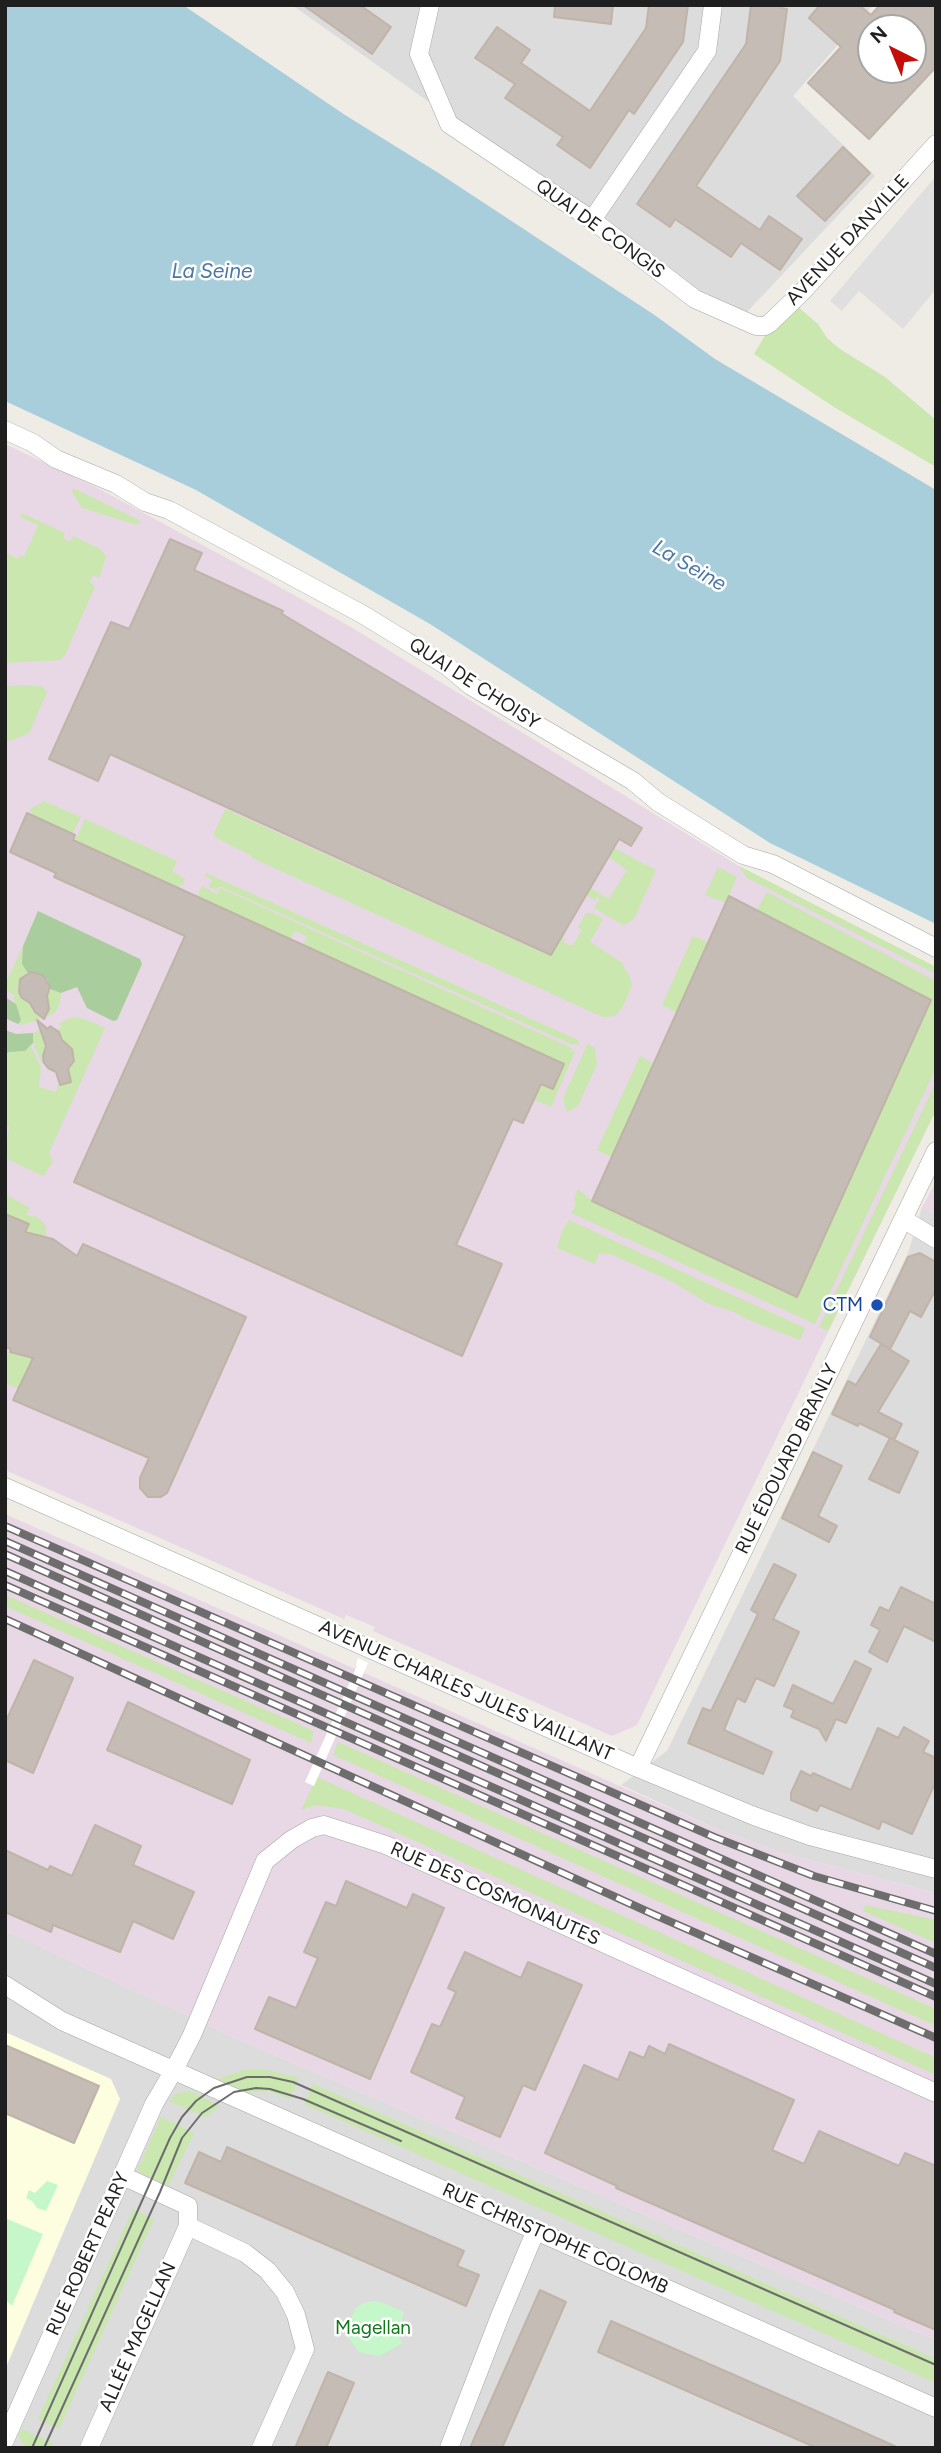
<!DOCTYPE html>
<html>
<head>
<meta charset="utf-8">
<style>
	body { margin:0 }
	#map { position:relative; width:941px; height:2453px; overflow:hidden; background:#efece6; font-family:Figtree,sans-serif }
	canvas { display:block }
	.frame { position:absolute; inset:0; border:7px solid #1f1f1f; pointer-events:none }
	.north { position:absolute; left:857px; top:14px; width:70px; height:70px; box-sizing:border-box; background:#fff; border:2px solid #a5a5a5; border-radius:50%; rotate:317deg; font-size:19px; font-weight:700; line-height:28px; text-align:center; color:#1f1f1f }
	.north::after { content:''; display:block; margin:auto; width:24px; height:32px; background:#c50e09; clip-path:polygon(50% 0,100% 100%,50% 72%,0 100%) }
</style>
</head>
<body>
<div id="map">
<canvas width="941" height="2453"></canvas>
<div class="frame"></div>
<div class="north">N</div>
</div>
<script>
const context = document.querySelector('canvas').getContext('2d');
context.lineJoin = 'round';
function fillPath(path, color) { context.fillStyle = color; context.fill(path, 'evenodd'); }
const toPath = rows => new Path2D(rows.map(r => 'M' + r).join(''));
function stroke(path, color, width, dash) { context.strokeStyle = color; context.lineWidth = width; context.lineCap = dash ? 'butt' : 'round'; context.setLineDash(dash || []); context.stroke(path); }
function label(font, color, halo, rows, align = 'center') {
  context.font = font + ' Figtree,sans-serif'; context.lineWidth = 5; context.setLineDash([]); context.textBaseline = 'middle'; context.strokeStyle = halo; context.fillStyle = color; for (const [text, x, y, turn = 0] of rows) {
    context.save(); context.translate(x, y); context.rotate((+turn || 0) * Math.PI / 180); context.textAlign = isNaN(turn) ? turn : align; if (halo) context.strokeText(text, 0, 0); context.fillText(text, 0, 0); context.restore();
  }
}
const residential = toPath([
	[292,5,873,5,793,96,875,176,747,312,712,302],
	[922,1207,936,1215,936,1893,785,1854,717,1829,621,1785,667,1751,908,1253],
	[5,1930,233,2037,936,2340,936,2448,5,2448]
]);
const industrial = toPath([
	[5,444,96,487,265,579,351,627,739,866,936,967,936,1110,637,1725,612,1736,373,1631,375,1627,346,1615,344,1619,5,1470],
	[936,1182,936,1215,922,1207],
	[5,1514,717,1829,785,1854,936,1893,936,2340,233,2037,5,1930]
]);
const education = toPath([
	[5,2032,111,2079,120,2099,7,2365,5,2364]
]);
const grass = toPath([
	[797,306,818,324,827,338,840,349,885,377,936,420,936,467,834,407,754,354,767,332,780,326],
	[73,488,104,503,141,521,137,525,82,508,72,492],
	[22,513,65,533,63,538,70,542,73,536,98,548,103,552,106,557,99,578,93,575,90,582,95,586,65,655,60,660,5,663,5,552,18,559,20,555,24,557,38,525,20,517],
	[18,685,42,686,47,692,29,733,5,743,5,687],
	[44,801,81,817,72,834,32,816,33,813,29,811,32,808],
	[225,809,550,956,561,937,565,939,564,943,572,946,582,930,578,927,586,913,592,913,603,919,590,942,621,962,630,977,632,986,622,1008,615,1016,603,1017,252,858,252,856,215,837,214,833],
	[85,819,177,861,172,871,185,879,183,884,179,887,75,841],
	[614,848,656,870,634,919,623,925,594,908,600,899,597,897,595,900,586,895,590,888,609,899,627,870,608,857],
	[739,866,936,967,936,974,747,878],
	[718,867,737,877,726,903,705,895],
	[206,873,578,1040,580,1046,574,1043,573,1045,219,886,216,890,209,887,212,880,205,876],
	[202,886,217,894,220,888,572,1048,571,1050,575,1052,551,1107,534,1100,541,1054,303,945,307,937,295,931,290,940,201,899,197,896],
	[551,1057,564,1063,553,1089,540,1083],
	[767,892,936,981,936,1068,815,1324,571,1213,576,1205,574,1199,578,1189,592,1201],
	[693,936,709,943,677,1013,662,1005],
	[23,946,22,964,28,973,20,979,19,992,22,998,33,1005,35,1012,41,1015,39,1020,21,1025,18,1024,21,1019,13,997,16,994,13,995,5,989,5,984],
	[49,989,61,993,60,1003,55,1013,44,1018,49,1009,49,1002,45,998],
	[73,1017,85,1019,105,1028,49,1153,53,1162,43,1176,5,1158,9,1127,5,1123,5,1054,9,1052,25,1051,31,1046,41,1068,39,1087,56,1092,63,1072,71,1067,74,1058,72,1049,61,1042,61,1035,56,1030,61,1027,60,1023],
	[44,1029,49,1045,44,1053,44,1063,42,1063,33,1043,33,1033],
	[588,1043,595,1049,597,1064,578,1106,567,1112,563,1098],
	[640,1056,654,1064,611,1157,597,1150],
	[936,1082,936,1110,828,1331,819,1327],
	[5,1194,30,1208,26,1214,32,1217,33,1215,40,1219,46,1227,46,1237,25,1232,28,1224,5,1214],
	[569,1220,805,1328,800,1340,746,1319,734,1312,709,1304,673,1282,613,1255,599,1253,595,1264,557,1248,562,1231],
	[10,1352,34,1357,18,1389,5,1383,5,1359],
	[5,1595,314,1731,311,1743,5,1606],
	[338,1742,936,2009,936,2026,333,1755],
	[317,1777,936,2058,936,2075,344,1809,317,1805,301,1810],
	[865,1905,936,1920,936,1943,863,1911],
	[244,2070,266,2070,299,2078,290,2099,268,2091,247,2093,218,2079],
	[313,2084,936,2359,936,2383,304,2104],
	[185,2091,195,2093,220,2106,205,2117,169,2101,175,2094],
	[161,2117,194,2133,168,2186,137,2171],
	[133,2209,154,2219,59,2429,38,2419],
	[22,2429,53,2443,51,2448,26,2448,18,2436]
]);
const forest = toPath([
	[38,911,140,959,142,964,117,1020,113,1021,87,1008,77,987,61,993,50,989,48,980,43,975,34,972,28,973,22,964,23,946],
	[5,997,16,1004,21,1020,18,1024,5,1018],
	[5,1030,16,1034,33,1033,33,1043,25,1051,9,1052,5,1054]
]);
const park = toPath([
	[47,2181,58,2185,46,2211,37,2208,32,2201,26,2198,29,2190,35,2193],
	[5,2218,43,2234,12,2306,5,2299],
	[372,2301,381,2302,404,2312,398,2332,402,2344,379,2356,359,2352,348,2337,347,2327,355,2309,363,2303]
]);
const parking = toPath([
	[936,176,936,289,903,329,859,291,842,311,830,301]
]);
const water = toPath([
	[5,5,183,5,345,115,437,172,656,316,715,359,936,490,936,924,770,843,430,624,196,490,5,401]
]);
const pier = toPath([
	[358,1658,368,1663,314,1786,305,1782,357,1666,356,1665]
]);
const building = toPath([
	[303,5,360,5,391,27,372,54,303,5],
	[555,5,613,5,611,24,554,17,555,5],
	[649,5,688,5,683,42,634,114,629,110,590,168,557,145,563,137,505,98,515,84,475,58,497,27,530,50,521,63,590,111,646,28,649,5],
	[751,5,782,5,781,8,787,9,780,61,696,186,760,230,769,216,802,239,780,270,741,243,731,257,675,219,670,227,637,204,746,44,751,5],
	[820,5,859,5,871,15,880,5,936,5,936,67,869,139,808,83,841,47,809,18,820,5],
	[871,28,913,28,913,70,871,70,871,28],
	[843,147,870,173,825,221,797,196,843,147],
	[170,539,202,553,194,570,283,611,282,614,642,828,631,846,619,839,551,955,110,754,98,781,49,759,111,622,129,629,170,539],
	[27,813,75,835,73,840,564,1064,553,1089,541,1084,523,1123,513,1119,456,1245,502,1264,462,1356,74,1182,185,936,54,877,56,873,10,852,27,813],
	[729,896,931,1000,797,1297,592,1201,729,896],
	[31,972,43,975,50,986,47,996,49,1009,44,1019,35,1012,30,1003,22,998,19,992,20,979,31,972],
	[37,1020,48,1029,50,1026,59,1032,62,1040,72,1049,74,1061,68,1069,71,1082,60,1085,56,1072,48,1068,44,1063,43,1056,46,1046,37,1020],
	[5,1214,29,1224,25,1232,53,1239,77,1256,83,1244,246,1317,167,1493,161,1497,148,1497,140,1488,140,1478,149,1458,13,1400,33,1358,10,1352,11,1349,5,1347,5,1214],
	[920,1253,936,1262,936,1289,921,1317,910,1311,890,1349,870,1337,908,1257,920,1253],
	[881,1344,909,1361,878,1412,902,1424,894,1440,859,1423,858,1426,832,1414,848,1381,856,1385,881,1344],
	[890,1438,918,1452,899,1493,869,1479,890,1438],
	[813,1452,842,1466,818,1516,837,1526,829,1542,782,1518,813,1452],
	[774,1564,796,1575,773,1619,799,1632,774,1686,756,1678,745,1702,737,1698,724,1730,772,1752,763,1774,688,1743,703,1708,711,1711,758,1614,751,1610,774,1564],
	[901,1587,936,1604,936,1642,904,1626,887,1662,869,1652,880,1630,871,1625,880,1607,889,1611,901,1587],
	[34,1660,73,1678,33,1773,5,1760,5,1723,34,1660],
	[855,1661,871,1669,846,1723,836,1719,826,1741,819,1729,791,1717,794,1710,784,1706,793,1685,833,1704,855,1661],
	[128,1702,250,1760,232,1804,107,1750,128,1702],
	[904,1727,929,1741,923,1752,936,1758,936,1781,912,1834,882,1821,879,1829,820,1805,817,1811,791,1800,791,1793,801,1771,811,1776,813,1773,851,1790,878,1728,898,1738,904,1727],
	[95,1825,141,1846,133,1865,194,1892,173,1939,133,1921,120,1952,53,1925,51,1932,5,1912,5,1850,48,1870,50,1866,72,1876,95,1825],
	[346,1881,407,1908,413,1894,444,1908,370,2079,255,2029,269,1997,296,2008,318,1958,304,1952,326,1902,336,1906,346,1881],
	[465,1952,521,1978,528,1962,582,1985,535,2090,523,2085,500,2137,456,2118,465,2097,411,2072,432,2024,440,2027,456,1992,448,1988,465,1952],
	[669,2044,794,2100,772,2150,804,2164,819,2131,899,2166,905,2153,936,2166,936,2330,894,2312,895,2310,616,2188,617,2186,545,2153,584,2065,618,2080,630,2052,644,2058,649,2046,665,2054,669,2044],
	[5,2045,99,2086,74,2143,5,2113,5,2045],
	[227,2147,464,2251,457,2266,479,2275,466,2306,185,2183,199,2152,221,2162,227,2147],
	[540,2290,566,2302,502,2448,470,2448,540,2290],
	[611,2321,805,2406,899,2448,817,2448,598,2352,611,2321],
	[328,2372,354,2383,326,2448,295,2448,328,2372]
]);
const street = toPath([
	[430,5,419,54,449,124,592,220,695,299,756,326,765,326,770,323,803,291,936,144],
	[592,220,707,51,713,5],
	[5,430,33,443,56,459,116,484,145,502,169,510,362,614,447,666,471,686,633,781,658,802,743,855,773,864,936,948],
	[903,1219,936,1239],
	[5,1487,638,1768,754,1816,810,1836,936,1869],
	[638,1768,936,1151],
	[5,1985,62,2021,936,2408],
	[188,2226,245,2253,267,2270,285,2292,296,2315,305,2349,261,2448],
	[5,2440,154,2104,174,2070,192,2035,265,1861,291,1840,312,1828,324,1825,386,1845,936,2093],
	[89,2448,188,2226,188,2206,123,2176],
	[449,2448,500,2316,536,2230]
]);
const tram = toPath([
	[32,2448,170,2138,182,2117,196,2101,214,2088,247,2077,270,2077,293,2082,936,2365],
	[44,2448,160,2192,182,2138,202,2113,234,2092,256,2088,270,2089,303,2099,401,2141]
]);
const rail = toPath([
	[5,1526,714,1837,814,1876,936,1911],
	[5,1541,936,1954],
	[5,1554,936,1968],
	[5,1571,936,1984],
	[5,1585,936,1997],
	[5,1619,655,1915,936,2038]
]);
const markers = [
	[877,1305,7,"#1a4fb4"]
];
const streetNames = [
	["QUAI DE CONGIS",600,229,36],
	["AVENUE DANVILLE",848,240,-47],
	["QUAI DE CHOISY",474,684,33],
	["RUE ÉDOUARD BRANLY",787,1459,-64],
	["AVENUE CHARLES JULES VAILLANT",466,1691,24],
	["RUE DES COSMONAUTES",495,1894,24],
	["RUE CHRISTOPHE COLOMB",555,2239,24],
	["RUE ROBERT PEARY",88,2254,-66],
	["ALLÉE MAGELLAN",138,2337,-66]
];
const transitNames = [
	["CTM",863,1305]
];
const parkNames = [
	["Magellan",373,2328]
];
const waterNames = [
	["La Seine",212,272],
	["La Seine",689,566,30]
];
fillPath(residential, '#dddcdc');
fillPath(industrial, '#e8d8e5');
fillPath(education, '#fdfee0');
fillPath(grass, '#c9e7ae');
fillPath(forest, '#a9cd9c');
fillPath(park, '#c5f7ca');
fillPath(parking, '#dfdfdf');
fillPath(water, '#a8cedb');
fillPath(pier, '#fff');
fillPath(building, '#c4bcb5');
stroke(building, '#c0b4a9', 2);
stroke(street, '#a6a6a6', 19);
stroke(street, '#fff', 18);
stroke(tram, '#6d6d6d', 2);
stroke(rail, '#6d6d6d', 8);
stroke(rail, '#fff', 5, [16]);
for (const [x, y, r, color] of markers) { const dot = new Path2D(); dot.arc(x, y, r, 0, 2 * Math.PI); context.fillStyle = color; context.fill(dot); stroke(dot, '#fff', 2.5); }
label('19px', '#1f1f1f', '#fff', streetNames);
label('19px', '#164399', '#fff', transitNames, 'right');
label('19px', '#11791c', '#fff', parkNames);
label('italic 21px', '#4c76a3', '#fff', waterNames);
</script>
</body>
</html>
